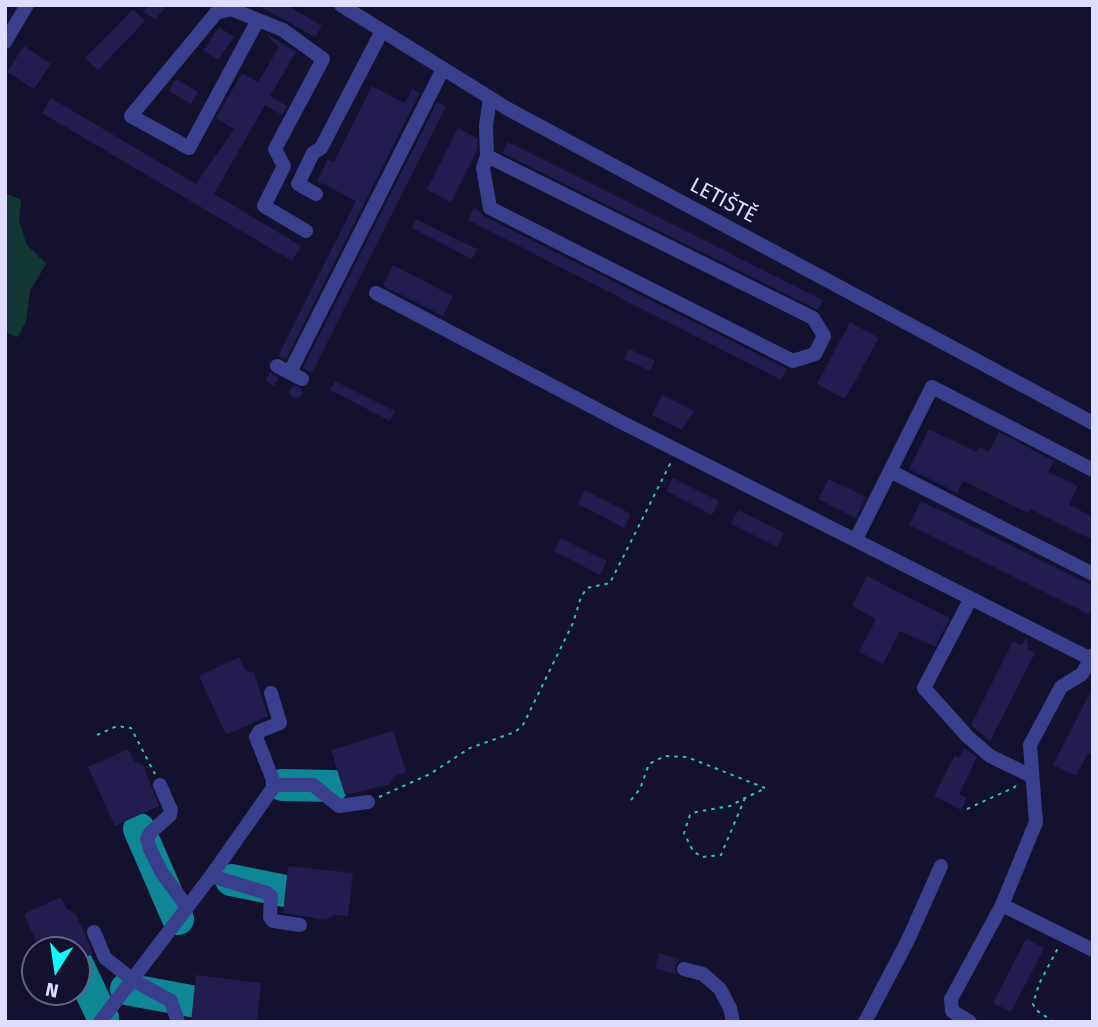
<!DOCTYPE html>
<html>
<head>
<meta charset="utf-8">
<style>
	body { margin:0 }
	#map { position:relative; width:1098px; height:1027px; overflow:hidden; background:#13112d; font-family:"Fira Sans",sans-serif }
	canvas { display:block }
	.frame { position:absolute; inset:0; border:7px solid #deddff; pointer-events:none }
	.north { position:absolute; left:21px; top:936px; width:70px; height:70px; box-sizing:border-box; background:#13112d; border:2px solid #646381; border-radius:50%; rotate:192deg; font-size:19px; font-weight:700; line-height:28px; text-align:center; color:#deddff }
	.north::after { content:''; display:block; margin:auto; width:24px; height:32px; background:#09fcff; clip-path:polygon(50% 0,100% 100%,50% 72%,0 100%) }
</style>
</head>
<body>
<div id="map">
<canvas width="1098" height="1027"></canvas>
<div class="frame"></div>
<div class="north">N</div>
</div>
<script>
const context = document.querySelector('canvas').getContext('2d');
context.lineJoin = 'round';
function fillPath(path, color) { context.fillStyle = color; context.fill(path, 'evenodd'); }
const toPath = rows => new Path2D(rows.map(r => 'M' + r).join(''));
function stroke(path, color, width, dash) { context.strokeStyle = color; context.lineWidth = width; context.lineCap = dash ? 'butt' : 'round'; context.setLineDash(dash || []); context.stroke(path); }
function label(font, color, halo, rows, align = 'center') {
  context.font = font + ' "Fira Sans",sans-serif'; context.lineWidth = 5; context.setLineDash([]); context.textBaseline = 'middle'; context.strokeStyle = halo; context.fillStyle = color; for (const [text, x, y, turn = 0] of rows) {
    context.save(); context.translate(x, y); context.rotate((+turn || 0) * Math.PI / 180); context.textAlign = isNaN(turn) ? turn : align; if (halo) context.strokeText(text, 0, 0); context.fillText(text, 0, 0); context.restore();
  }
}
const green = toPath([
	[5,193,21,200,19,221,27,245,46,264,30,291,26,321,18,337,5,332]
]);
const taxiway = toPath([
	[282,785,333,786],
	[139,829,178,919],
	[231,880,285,891],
	[77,963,103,1018],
	[126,989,191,1001]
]);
const building = toPath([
	[144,5,168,5,155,19,144,12,147,7],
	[257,5,287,5,322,26,315,37],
	[133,9,145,21,98,70,85,58],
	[219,27,234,37,218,60,203,50],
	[265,33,296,52,270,96,287,106,282,115,265,105,214,194,301,246,292,261,42,113,51,98,196,184,234,129,216,118,242,73,258,82,279,47],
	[24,46,51,64,34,89,7,72],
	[176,79,198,92,191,104,169,91],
	[372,86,405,103,412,89,420,93,286,359,278,356,356,201,317,181,328,159,334,162],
	[437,102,446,106,312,373,303,368],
	[458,128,477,138,477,150,451,202,427,190],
	[508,142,823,300,818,310,502,153],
	[474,208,486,217,787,369,781,380,468,220],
	[416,219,477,249,472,259,412,228],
	[393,265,453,296,443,316,383,286],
	[850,322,879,338,845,399,817,384],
	[629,349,655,361,650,371,624,359],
	[270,372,279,378,274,386,265,381],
	[335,381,395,411,390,421,330,390],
	'290 392a6 6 0 1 1 12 0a6 6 0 1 1-12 0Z',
	[662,395,694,411,682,430,652,415],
	[929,429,976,452,979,447,989,452,999,432,1054,461,1048,472,1078,486,1069,505,1093,517,1093,540,1030,509,1028,513,963,481,957,493,909,469],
	[673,478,719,501,712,515,666,491],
	[829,479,866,497,856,518,818,499],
	[585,490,631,514,624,528,578,504],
	[921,501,1093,586,1093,607,1089,614,909,525],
	[738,510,784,533,777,547,731,524],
	[561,538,607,561,600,575,554,551],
	[867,576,950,618,935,647,900,631,883,664,859,652,876,619,852,606],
	[1027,638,1028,649,1035,653,990,741,971,725,1013,641,1021,645],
	[239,657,245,670,254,673,268,716,226,735,199,676],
	[1093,687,1093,756,1088,753,1076,776,1053,765],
	[393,731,406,772,393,777,389,785,345,795,331,750],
	[964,748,977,757,959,794,967,798,961,810,934,796,955,755,959,758],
	[128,749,134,761,143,765,159,806,115,826,88,767],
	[288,866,353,873,348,916,334,915,326,920,283,913],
	[61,897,67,909,76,914,93,954,77,961,77,950,40,950,24,914],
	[1026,939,1044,948,1011,1012,993,1003],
	[659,953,680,959,675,966,676,974,655,968],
	[196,975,261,983,257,1022,191,1022]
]);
const path = toPath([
	[97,735,117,726,131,728,155,774],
	[379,797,430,774,470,748,515,732,523,725,573,623,581,597,587,588,610,583,671,462],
	[745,798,721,855,702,857,693,851,684,833,690,815,696,812,730,806,745,798,766,788],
	[631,800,640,789,649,764,665,756,687,757,765,788],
	[967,809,1015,787,1017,782],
	[1054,1022,1036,1010,1033,1004,1039,984,1058,948]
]);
const minor = toPath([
	[234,5,231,9,216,13,131,116,189,148,258,20],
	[341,5,508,109,1093,423],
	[231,9,283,30,323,59,275,149,284,166,264,206,306,231],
	[5,42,27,5],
	[487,156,813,318,824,336,815,354,793,361,490,208,483,168,487,156,486,125,490,98],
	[316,194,298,184,313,153,321,148,382,31],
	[376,293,621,422,1093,660],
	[277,366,302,379],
	[290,372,443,69],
	[890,471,1093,574],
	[856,539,932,387,1093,470],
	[970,600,924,688,968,737,990,756,1031,776],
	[1093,655,1082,674,1061,687,1030,745,1036,822,1002,905,1093,950],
	[160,785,171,810,170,815,150,833,147,839,150,849,162,873,187,907],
	[275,785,313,785,339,806,368,802],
	[211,876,267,893,271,896,270,917,273,921,300,925],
	[94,932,105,958,133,980,171,1001,178,1022],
	[684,969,703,974,720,989,730,1008,733,1022],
	[100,1022,211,876,275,785,256,737,260,731,280,723,271,693],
	[865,1022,908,940,941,866],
	[970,1022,952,1011,951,999,1002,905]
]);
const streetNames = [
	["LETIŠTĚ",723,201,28]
];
fillPath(green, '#133733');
stroke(taxiway, '#0e8696', 32);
fillPath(building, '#221c4f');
stroke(path, '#2dc3ad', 2, [3.5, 5]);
stroke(minor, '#3a3f8d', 14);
label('21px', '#deddff', '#13112d', streetNames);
</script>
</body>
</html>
